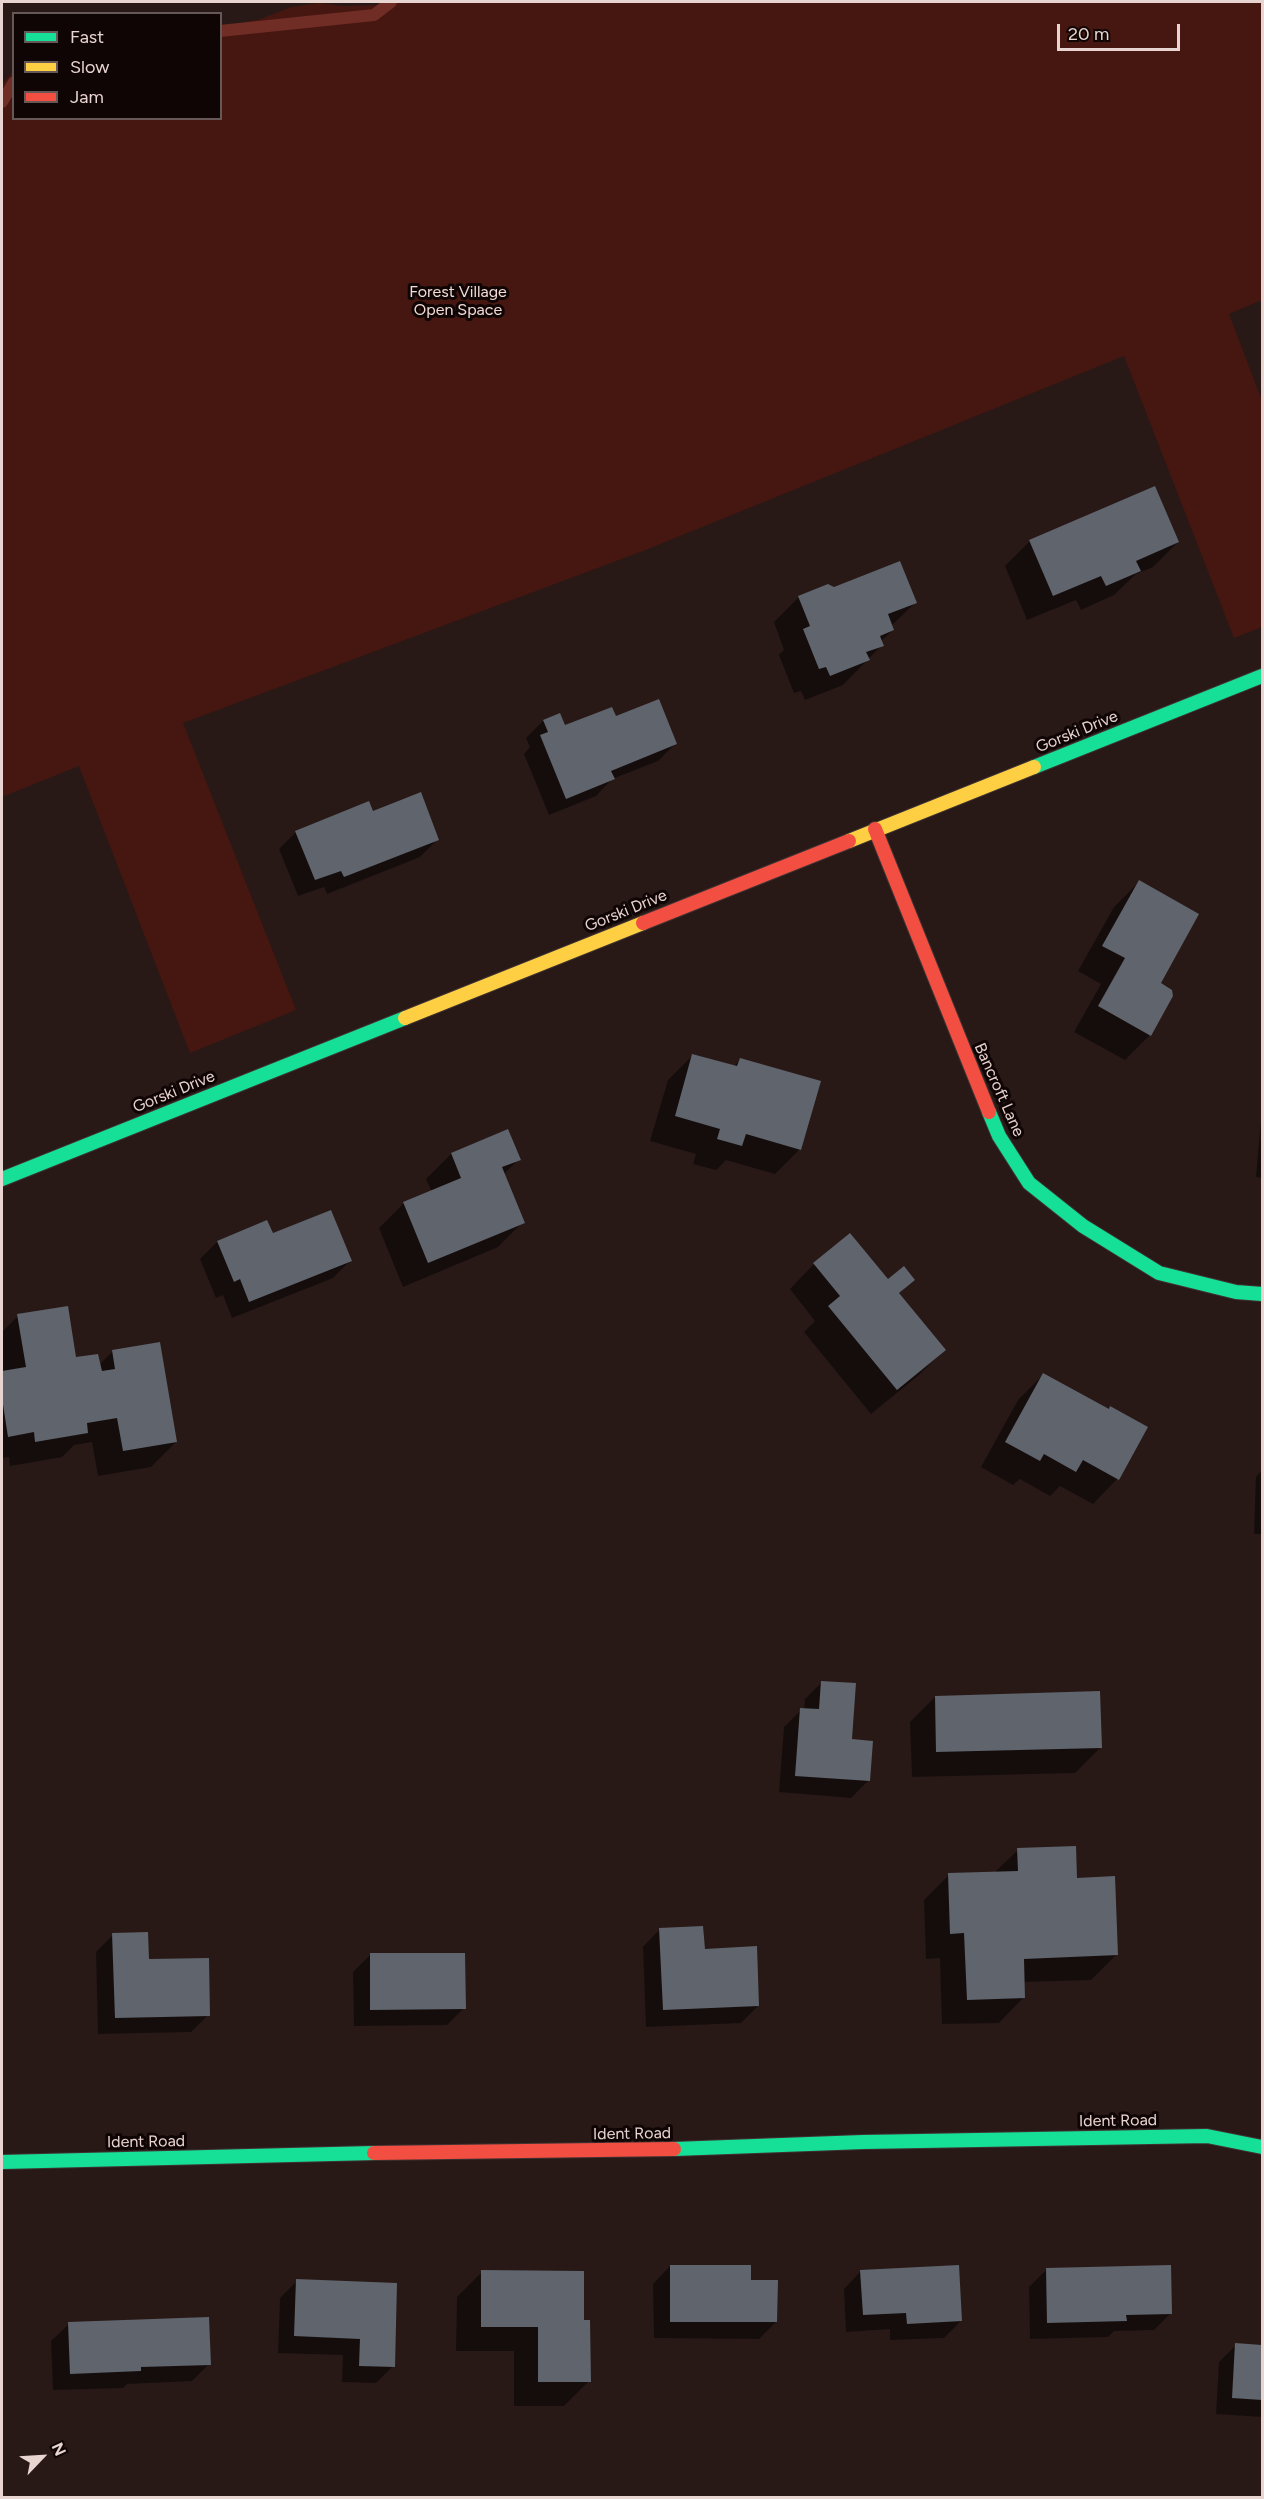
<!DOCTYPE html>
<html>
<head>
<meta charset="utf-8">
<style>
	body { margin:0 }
	#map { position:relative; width:1264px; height:2499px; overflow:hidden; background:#281917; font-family:Figtree,sans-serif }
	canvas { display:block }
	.frame { position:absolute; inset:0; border:3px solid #e8d4d0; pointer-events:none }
	.legend { position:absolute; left:12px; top:12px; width:210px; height:108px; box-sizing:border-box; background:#0f0504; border:2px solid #665856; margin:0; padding:8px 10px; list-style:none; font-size:18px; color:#e8d4d0 }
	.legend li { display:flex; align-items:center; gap:12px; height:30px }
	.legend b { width:30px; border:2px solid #665856 }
	.north { position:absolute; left:12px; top:2427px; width:60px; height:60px; -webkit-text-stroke:4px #0f0504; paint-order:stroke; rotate:65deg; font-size:16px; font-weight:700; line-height:24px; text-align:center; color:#e8d4d0 }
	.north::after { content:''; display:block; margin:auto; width:21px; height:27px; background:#e8d4d0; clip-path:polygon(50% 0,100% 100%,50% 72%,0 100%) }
	.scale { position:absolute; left:1057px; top:24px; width:123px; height:27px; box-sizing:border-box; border:3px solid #e8d4d0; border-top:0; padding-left:8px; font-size:18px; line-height:21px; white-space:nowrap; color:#e8d4d0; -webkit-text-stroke:4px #0f0504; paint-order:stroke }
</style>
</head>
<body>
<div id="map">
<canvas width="1264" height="2499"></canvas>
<div class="frame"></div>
<ul class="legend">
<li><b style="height:8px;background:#16e098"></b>Fast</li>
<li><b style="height:8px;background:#ffcf43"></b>Slow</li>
<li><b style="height:8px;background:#f24e42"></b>Jam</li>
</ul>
<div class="north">N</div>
<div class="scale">20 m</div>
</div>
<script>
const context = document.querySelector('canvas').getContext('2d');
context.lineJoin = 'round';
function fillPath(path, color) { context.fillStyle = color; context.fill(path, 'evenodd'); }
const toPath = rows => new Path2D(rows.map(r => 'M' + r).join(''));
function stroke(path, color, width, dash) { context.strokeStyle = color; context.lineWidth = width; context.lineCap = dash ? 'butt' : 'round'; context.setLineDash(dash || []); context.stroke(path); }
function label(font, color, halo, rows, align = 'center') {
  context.font = font + ' Figtree,sans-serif'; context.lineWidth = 6; context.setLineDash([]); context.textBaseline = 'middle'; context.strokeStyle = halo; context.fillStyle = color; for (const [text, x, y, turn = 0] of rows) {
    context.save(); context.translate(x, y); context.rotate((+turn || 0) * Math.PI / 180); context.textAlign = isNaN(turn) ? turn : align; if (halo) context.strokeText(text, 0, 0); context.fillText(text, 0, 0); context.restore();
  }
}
const green = toPath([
	[385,2,1262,2,1262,300,1229,314,1262,401,1262,627,1234,638,1124,356,643,551,183,723,296,1010,190,1053,79,766,2,797,2,85,13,71,14,118,220,118,221,27,261,19,291,7,319,3,344,6,377,5]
]);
const shadow = toPath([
	[1155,488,1178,542,1153,567,1136,574,1114,595,1081,610,1076,600,1027,620,1005,566,1030,541],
	[834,589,915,603,891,626,893,630,880,642,882,645,843,685,805,700,801,691,794,693,779,655,784,650,774,622,799,597],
	[559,715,564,727,615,718,675,744,658,761,612,779,596,796,549,815,524,754,530,747,526,738,543,721],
	[372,813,437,840,420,857,327,894,324,887,298,896,279,849,296,832],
	[1139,882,1158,984,1150,1035,1125,1060,1074,1032,1101,984,1078,971,1114,907],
	[693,1055,733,1067,740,1060,800,1149,775,1174,726,1160,716,1170,693,1164,696,1154,650,1141,668,1080],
	[1262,1109,1262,1178,1256,1177],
	[507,1131,519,1159,503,1175,523,1222,498,1247,403,1287,379,1228,404,1203,432,1192,426,1179,451,1154],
	[266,1222,272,1235,350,1261,333,1278,232,1318,223,1295,216,1298,200,1259,217,1242],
	[814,1264,888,1281,913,1279,898,1295,944,1350,919,1375,871,1414,804,1332,815,1321,790,1289],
	[18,1316,75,1359,99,1365,113,1351,176,1442,151,1467,98,1476,92,1442,74,1445,62,1457,10,1466,9,1457,2,1458,2,1332],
	[1043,1375,1108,1410,1146,1427,1117,1479,1093,1504,1060,1486,1050,1496,1020,1479,1013,1485,981,1467,1018,1400],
	[1262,1470,1262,1534,1254,1534,1256,1477],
	[822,1682,868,1781,851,1798,779,1792,784,1727,801,1710,804,1710,805,1699],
	[935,1697,1100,1748,1075,1773,912,1777,910,1722],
	[1018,1850,1076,1879,1116,1955,1091,1980,1023,1982,1024,1997,999,2023,942,2024,940,1958,926,1959,924,1900,949,1875,994,1873],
	[660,1929,703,1950,758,2006,741,2023,646,2027,643,1947],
	[113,1935,148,1961,208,2015,191,2032,98,2034,96,1952],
	[370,1955,464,2008,447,2025,354,2026,353,1972],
	[670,2266,776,2322,759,2339,654,2338,653,2284],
	[1046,2270,1171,2313,1154,2330,1114,2331,1108,2337,1030,2339,1029,2287],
	[861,2271,961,2321,944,2338,890,2340,890,2329,846,2332,844,2289],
	[482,2272,583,2322,589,2381,564,2406,514,2406,514,2351,456,2351,457,2297],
	[297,2281,393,2366,376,2383,342,2382,343,2355,278,2353,280,2298],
	[69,2324,209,2364,192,2381,127,2384,123,2388,53,2390,51,2341],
	[1236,2345,1262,2347,1262,2417,1216,2414,1219,2362]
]);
const stream = toPath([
	[220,31,374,15,391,2],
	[2,102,14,82]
]);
const building = toPath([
	[1155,486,1179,542,1136,561,1141,571,1106,586,1101,576,1053,596,1029,540],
	[900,561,917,603,888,614,894,630,880,636,884,646,866,652,870,660,830,676,826,667,819,669,803,629,810,626,798,596,828,584,834,587],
	[659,699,677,744,611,771,615,779,566,799,540,735,548,732,543,720,560,713,565,725,612,707,616,716],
	[421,792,439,840,344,877,341,871,315,880,295,831,369,801,373,811],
	[1139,880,1199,914,1161,983,1172,990,1173,996,1151,1036,1098,1006,1125,958,1102,946],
	[692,1054,737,1066,740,1058,821,1081,801,1150,746,1134,742,1146,717,1139,720,1129,675,1116],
	[508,1129,521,1160,502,1167,525,1223,428,1263,403,1202,461,1178,451,1153],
	[331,1210,352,1261,249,1302,240,1279,234,1282,217,1241,267,1220,273,1233],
	[850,1233,888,1279,904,1266,915,1280,899,1293,946,1350,897,1390,828,1306,840,1296,813,1263],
	[68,1306,76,1357,98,1354,102,1371,115,1369,112,1350,160,1342,177,1442,123,1451,117,1418,87,1423,88,1433,35,1442,34,1432,8,1437,2,1398,2,1371,26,1367,17,1314],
	[1043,1373,1109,1409,1110,1406,1148,1427,1119,1480,1083,1460,1076,1472,1044,1454,1040,1461,1005,1442],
	[821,1681,856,1683,852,1739,873,1741,870,1781,795,1776,800,1708,819,1709],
	[1100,1691,1102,1748,936,1752,935,1696],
	[1076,1846,1077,1878,1115,1876,1118,1955,1024,1959,1025,1998,967,2000,964,1933,950,1934,948,1873,1018,1871,1017,1848],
	[703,1926,705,1949,757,1946,759,2006,663,2010,659,1928],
	[148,1932,149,1959,209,1958,210,2016,115,2018,112,1933],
	[370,1953,465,1953,466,2009,370,2010],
	[670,2265,751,2265,751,2280,778,2280,777,2322,670,2322],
	[959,2265,962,2321,907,2324,906,2313,863,2315,860,2270],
	[1171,2265,1172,2314,1126,2315,1127,2321,1047,2323,1046,2268],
	[481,2270,584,2271,584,2320,590,2320,591,2382,538,2382,538,2327,481,2327],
	[296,2279,397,2283,395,2367,359,2366,360,2339,294,2336],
	[209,2317,211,2365,141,2367,141,2371,70,2374,68,2322],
	[1235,2343,1262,2345,1262,2400,1232,2398]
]);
const fast = toPath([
	[1034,767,1262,676],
	[989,1112,999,1136,1029,1183,1083,1226,1159,1273,1236,1292,1262,1294],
	[2,1179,405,1018],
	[674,2149,863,2142,1207,2136,1262,2147],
	[2,2162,374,2153]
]);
const slow = toPath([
	[849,841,1034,767],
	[405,1018,643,923]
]);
const jam = toPath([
	[875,829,989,1112],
	[643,923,849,841],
	[374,2153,674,2149]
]);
const parkNames = [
	["Forest Village",458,292],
	["Open Space",458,310]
];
const streetNames = [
	["Gorski Drive",1077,732,-22],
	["Gorski Drive",626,911,-22],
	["Bancroft Lane",999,1090,66],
	["Gorski Drive",174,1092,-22],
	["Ident Road",1118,2121,-1],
	["Ident Road",632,2134,-1],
	["Ident Road",146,2142,-1]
];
fillPath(green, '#461610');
fillPath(shadow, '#0007');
stroke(stream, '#6f2d26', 12);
fillPath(building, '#5f646d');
stroke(fast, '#3f3332', 16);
stroke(slow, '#3f3332', 16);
stroke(jam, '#3f3332', 16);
stroke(fast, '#16e098', 14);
stroke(slow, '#ffcf43', 14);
stroke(jam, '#f24e42', 14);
label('16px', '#f2dbd7', '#0f0504', parkNames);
label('16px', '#e8d4d0', '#0f0504', streetNames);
</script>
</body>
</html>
